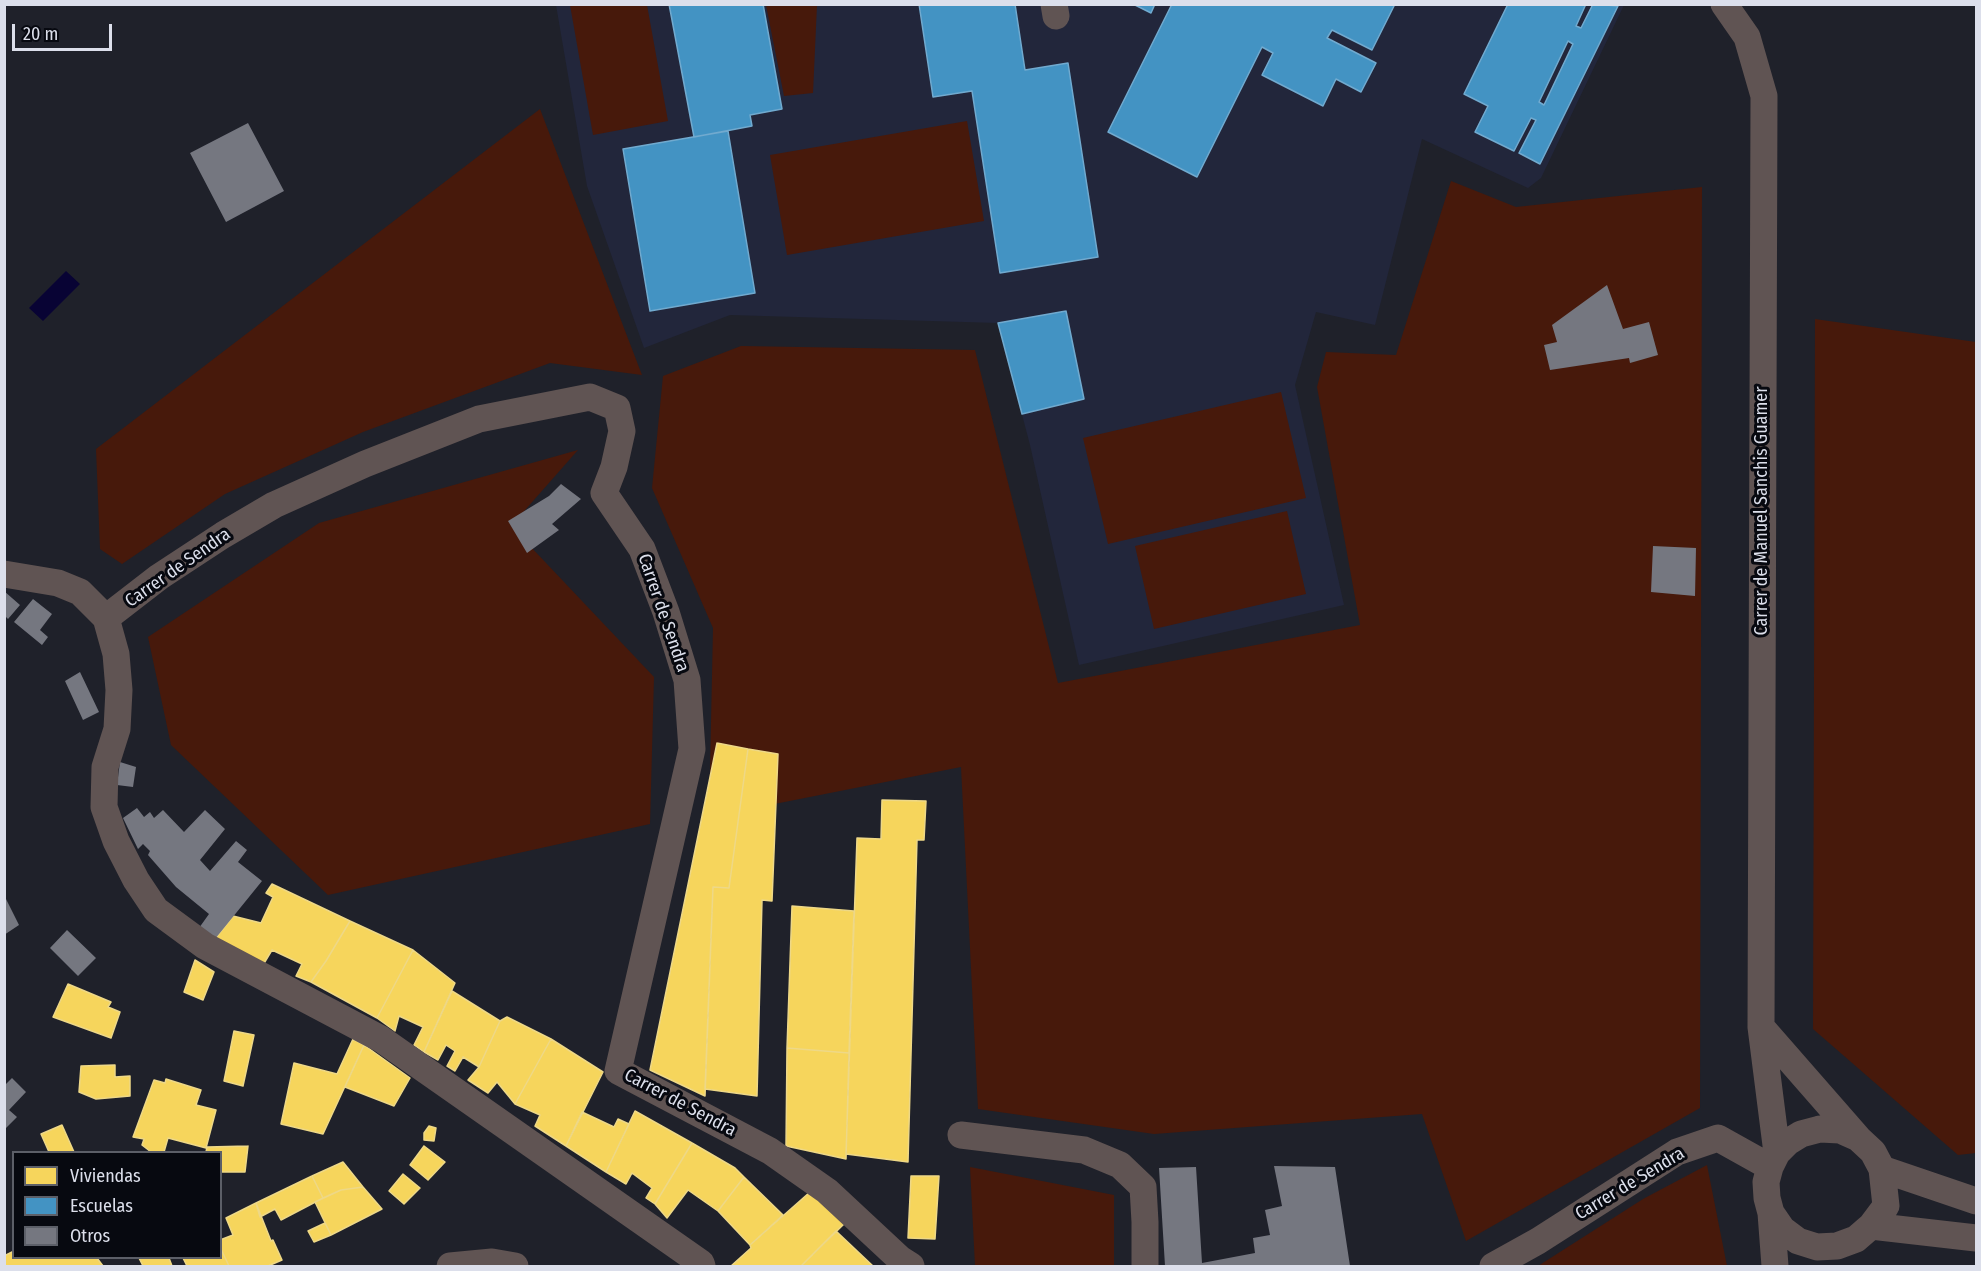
<!DOCTYPE html>
<html>
<head>
<meta charset="utf-8">
<style>
	body { margin:0 }
	#map { position:relative; width:1981px; height:1271px; overflow:hidden; background:#1f212a; font-family:"Fira Sans Condensed",sans-serif }
	canvas { display:block }
	.frame { position:absolute; inset:0; border:6px solid #dcdfeb; pointer-events:none }
	.legend { position:absolute; left:12px; top:1151px; width:210px; height:108px; box-sizing:border-box; background:#070910; border:2px solid #5c5f68; margin:0; padding:8px 10px; list-style:none; font-size:18px; color:#dcdfeb }
	.legend li { display:flex; align-items:center; gap:12px; height:30px }
	.legend b { width:30px; border:2px solid #5c5f68 }
	.scale { position:absolute; left:12px; top:24px; width:100px; height:27px; box-sizing:border-box; border:3px solid #dcdfeb; border-top:0; padding-left:8px; font-size:18px; line-height:21px; white-space:nowrap; color:#dcdfeb; -webkit-text-stroke:4px #070910; paint-order:stroke }
</style>
</head>
<body>
<div id="map">
<canvas width="1981" height="1271"></canvas>
<div class="frame"></div>
<ul class="legend">
<li><b style="height:16px;background:#f6d55c"></b>Viviendas</li>
<li><b style="height:16px;background:#4393c3"></b>Escuelas</li>
<li><b style="height:16px;background:#757780"></b>Otros</li>
</ul>
<div class="scale">20 m</div>
</div>
<script>
const context = document.querySelector('canvas').getContext('2d');
context.lineJoin = 'round';
function fillPath(path, color) { context.fillStyle = color; context.fill(path, 'evenodd'); }
const toPath = rows => new Path2D(rows.map(r => 'M' + r).join(''));
function stroke(path, color, width, dash) { context.strokeStyle = color; context.lineWidth = width; context.lineCap = dash ? 'butt' : 'round'; context.setLineDash(dash || []); context.stroke(path); }
function label(font, color, halo, rows, align = 'center') {
  context.font = font + ' "Fira Sans Condensed",sans-serif'; context.lineWidth = 6; context.setLineDash([]); context.textBaseline = 'middle'; context.strokeStyle = halo; context.fillStyle = color; for (const [text, x, y, turn = 0] of rows) {
    context.save(); context.translate(x, y); context.rotate((+turn || 0) * Math.PI / 180); context.textAlign = isNaN(turn) ? turn : align; if (halo) context.strokeText(text, 0, 0); context.fillText(text, 0, 0); context.restore();
  }
}
const built = toPath([
	[556,5,1624,5,1541,178,1528,188,1422,139,1375,325,1316,312,1295,385,1344,605,1079,665,1030,445,998,323,730,315,644,348,587,186]
]);
const green = toPath([
	[570,5,647,5,668,121,593,135],
	[766,5,817,5,813,93,784,96],
	[540,109,642,375,550,363,363,432,225,494,122,564,100,549,96,449],
	[967,121,984,221,787,255,770,155],
	[1451,181,1516,207,1702,187,1700,1108,1466,1241,1422,1114,1154,1134,978,1109,961,767,709,817,713,628,652,488,663,376,741,346,975,350,1058,683,1360,625,1317,387,1326,352,1396,355],
	[1815,319,1976,342,1976,1153,1958,1155,1813,1029],
	[1281,392,1306,498,1108,544,1083,438],
	[578,450,511,526,654,677,650,824,328,895,171,745,148,637,319,523],
	[1287,511,1306,594,1154,629,1135,546],
	[1707,1165,1727,1266,1538,1266,1643,1199],
	[970,1167,1114,1195,1114,1266,975,1266]
]);
const water = toPath([
	[66,271,80,284,43,321,29,308]
]);
const homes = toPath([
	[717,743,748,749,729,888,713,887,705,1096,650,1070,717,743],
	[748,749,778,754,772,901,762,900,757,1096,705,1089,713,887,729,888,748,749],
	[882,800,926,801,924,840,917,840,908,1162,846,1154,857,838,881,839,882,800],
	[272,884,350,921,326,961,311,982,296,976,302,964,272,950,263,965,215,939,233,916,261,923,273,897,266,893,272,884],
	[792,906,854,911,849,1053,787,1048,792,906],
	[350,921,413,950,377,1018,311,982,326,961,350,921],
	[413,950,455,983,424,1052,414,1045,423,1027,399,1016,395,1031,377,1018,413,950],
	[195,960,214,972,203,1000,184,992,195,960],
	[68,984,111,1002,108,1007,120,1012,111,1038,53,1017,68,984],
	[452,991,500,1021,479,1067,463,1057,455,1071,447,1066,455,1051,446,1045,438,1060,424,1052,452,991],
	[507,1017,551,1039,515,1104,497,1082,488,1093,468,1080,479,1067,500,1021,507,1017],
	[234,1031,254,1035,243,1086,224,1081,234,1031],
	[353,1039,364,1045,323,1134,281,1124,294,1063,337,1074,353,1039],
	[551,1039,603,1072,566,1146,535,1126,540,1115,515,1104,551,1039],
	[364,1045,410,1078,394,1106,345,1087,364,1045],
	[787,1048,849,1053,846,1159,786,1146,787,1048],
	[115,1065,115,1077,130,1076,130,1096,96,1099,79,1092,81,1066,115,1065],
	[166,1079,201,1090,196,1105,216,1110,206,1148,168,1138,164,1152,151,1152,142,1145,144,1139,133,1137,154,1080,165,1083,166,1079],
	[635,1111,692,1143,655,1204,646,1198,652,1188,632,1173,626,1184,606,1172,635,1111],
	[582,1112,614,1127,618,1119,629,1124,606,1172,566,1146,582,1112],
	[62,1125,74,1152,49,1152,41,1134,62,1125],
	[429,1126,436,1128,434,1141,424,1140,424,1133,429,1126],
	[692,1143,735,1168,744,1177,718,1211,688,1190,667,1218,655,1204,692,1143],
	[248,1146,245,1172,220,1172,220,1152,206,1152,207,1147,248,1146],
	[424,1146,445,1162,428,1180,410,1165,424,1146],
	[343,1162,363,1187,341,1190,323,1198,312,1176,343,1162],
	[403,1174,420,1188,404,1204,389,1191,403,1174],
	[312,1176,323,1198,281,1220,275,1209,260,1217,256,1203,312,1176],
	[911,1176,939,1176,935,1239,908,1238,911,1176],
	[744,1177,783,1215,750,1245,718,1211,744,1177],
	[363,1187,382,1209,331,1235,315,1202,341,1190,363,1187],
	[810,1192,844,1224,801,1266,731,1266,751,1248,750,1245,810,1192],
	[256,1203,271,1241,273,1240,282,1260,268,1266,229,1266,220,1247,220,1240,233,1235,226,1218,256,1203],
	[325,1223,331,1235,314,1242,308,1231,325,1223],
	[836,1231,873,1266,801,1266,836,1231],
	[220,1247,229,1266,187,1266,183,1258,220,1258,220,1247],
	[14,1251,14,1258,97,1258,103,1266,4,1266,4,1256,14,1251],
	[139,1258,169,1258,172,1266,143,1266,139,1258]
]);
const schools = toPath([
	[669,4,763,4,782,109,750,115,752,126,694,137,669,4],
	[919,4,1015,4,1025,70,1068,63,1098,257,1000,273,972,91,933,97,919,4],
	[1133,4,1155,4,1151,13,1133,4],
	[1172,4,1395,4,1372,50,1332,30,1327,38,1376,63,1361,92,1336,79,1323,106,1262,75,1273,53,1262,47,1197,177,1108,132,1172,4],
	[1508,4,1586,4,1576,26,1581,28,1593,4,1618,6,1540,164,1519,153,1536,120,1531,118,1514,151,1475,132,1488,106,1464,94,1508,4],
	[1568,41,1573,44,1544,105,1539,102,1568,41],
	[728,131,755,293,650,311,623,149,728,131],
	[1066,311,1084,399,1022,414,998,323,1066,311]
]);
const building = toPath([
	[248,123,284,191,226,222,190,153],
	[1607,285,1623,329,1649,322,1658,355,1630,363,1629,358,1550,370,1544,345,1557,342,1552,325],
	[561,484,581,499,552,524,559,530,527,553,508,521,549,496],
	[1653,546,1696,548,1695,596,1651,592],
	[4,591,20,605,8,619,4,615],
	[33,599,52,614,40,630,48,637,42,645,14,622],
	[80,672,99,712,83,720,65,681],
	[120,762,136,767,133,787,117,785],
	[137,808,144,817,150,812,154,818,163,810,184,832,205,810,225,829,200,860,210,871,236,841,247,850,238,862,262,881,215,939,199,928,209,914,176,887,148,855,150,851,143,844,138,849,123,818],
	[4,895,19,925,4,935],
	[67,930,96,958,78,976,50,948],
	[12,1078,26,1092,9,1110,17,1117,4,1130,4,1086],
	[1274,1166,1335,1167,1350,1266,1165,1266,1159,1168,1196,1167,1202,1263,1255,1253,1253,1238,1270,1235,1265,1210,1282,1206]
]);
const street = toPath([
	[1054,4,1056,16],
	[1724,4,1747,37,1764,96,1761,1027,1777,1153],
	[4,574,58,583,80,592,106,618,116,654,119,690,117,729,105,767,104,807,116,841,136,880,156,910,205,946,381,1039,701,1263,702,1266],
	[106,618,159,577,223,535,274,505,365,464,479,419,590,397,617,408,622,431,614,467,604,493,642,549,666,612,687,680,692,749,618,1071,770,1151,827,1191,900,1259,911,1266],
	[1761,1027,1858,1138],
	[1820,1129,1840,1130,1858,1138,1873,1152,1882,1169,1886,1206,1871,1226,1856,1239,1837,1246,1817,1247,1798,1241,1782,1229,1771,1213,1767,1198,1766,1182,1770,1167,1777,1153,1788,1142,1801,1134,1820,1129],
	[961,1135,1084,1150,1120,1165,1143,1187,1145,1222,1145,1266],
	[1882,1169,1976,1201],
	[1771,1213,1775,1266],
	[1871,1226,1976,1238],
	[450,1266,492,1262,515,1266],
	[1493,1266,1538,1241,1677,1152,1718,1138,1770,1167]
]);
const streetNames = [
	["Carrer de Manuel Sanchis Guamer",1762,511,-90],
	["Carrer de Sendra",178,568,-35],
	["Carrer de Sendra",663,613,71],
	["Carrer de Sendra",680,1103,28],
	["Carrer de Sendra",1630,1184,-31]
];
fillPath(built, '#22263b');
fillPath(green, '#47190b');
fillPath(water, '#080334');
fillPath(homes, '#f6d55c');
stroke(homes, '#eed887', 1.5);
fillPath(schools, '#4393c3');
stroke(schools, '#71aacf', 1.5);
fillPath(building, '#757780');
stroke(street, '#605453', 27);
label('18px', '#dcdfeb', '#070910', streetNames);
</script>
</body>
</html>
